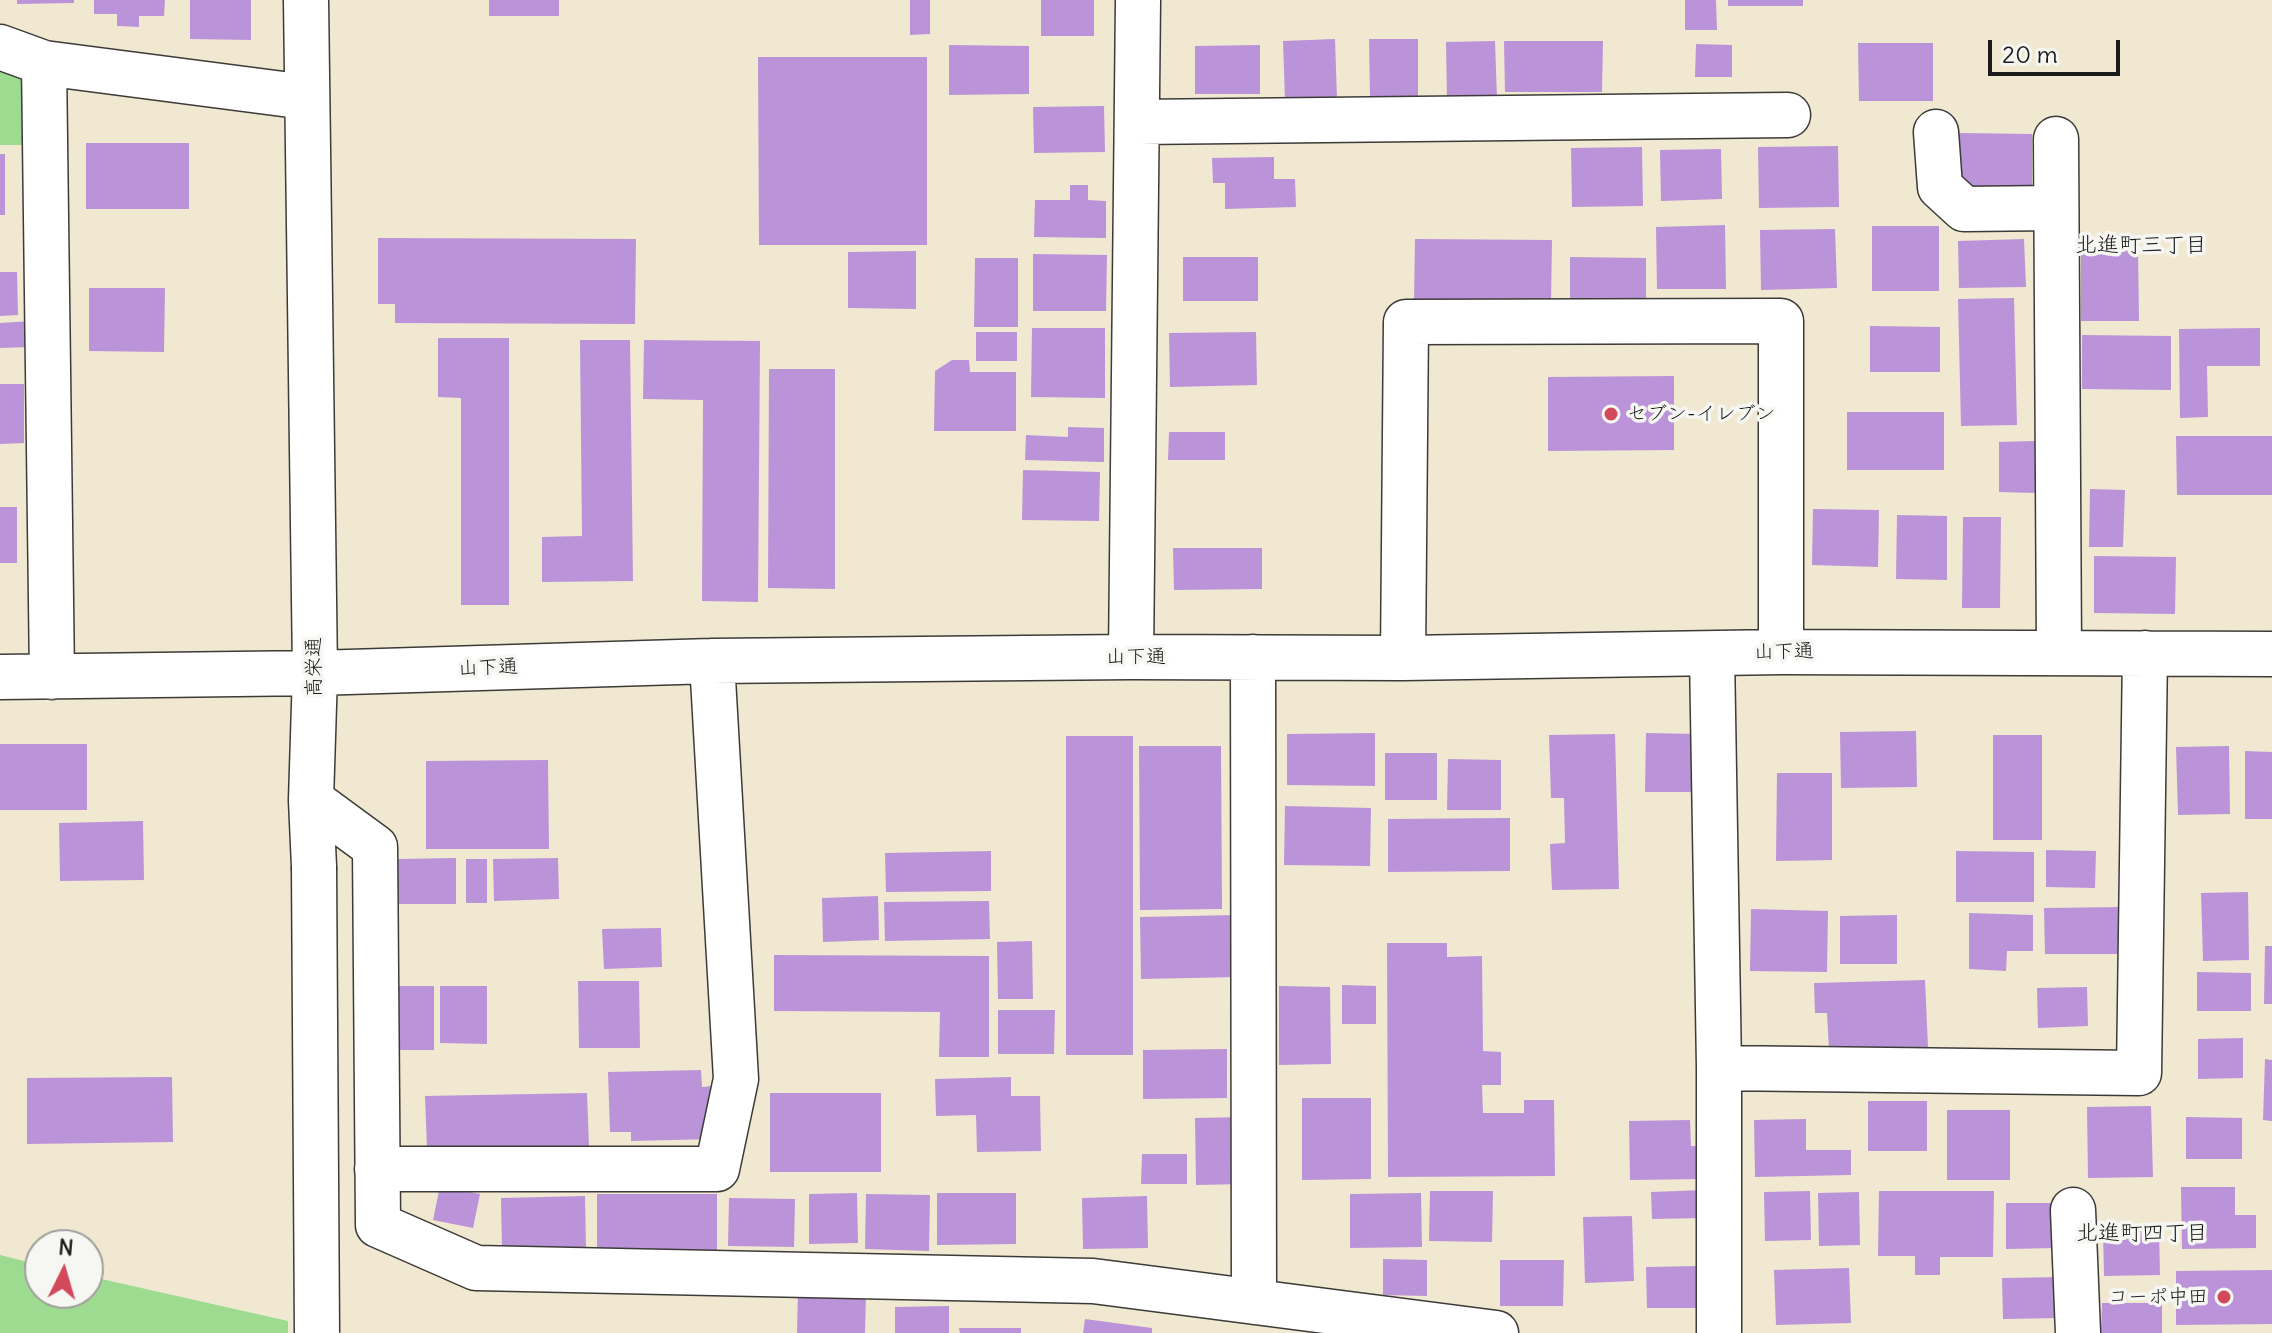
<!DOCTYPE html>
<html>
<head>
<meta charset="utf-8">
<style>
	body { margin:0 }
	#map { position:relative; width:2272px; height:1333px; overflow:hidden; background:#f0e8d1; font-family:Delius,sans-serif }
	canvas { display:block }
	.north { position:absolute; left:24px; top:1229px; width:80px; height:80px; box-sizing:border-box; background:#f6f6f2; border:2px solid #9f9f9c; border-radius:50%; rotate:5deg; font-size:22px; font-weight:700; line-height:32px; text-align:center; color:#1c1c1c }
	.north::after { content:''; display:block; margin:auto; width:28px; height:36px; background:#d1495b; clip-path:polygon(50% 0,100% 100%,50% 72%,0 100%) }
	.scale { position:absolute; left:1988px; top:40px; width:132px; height:36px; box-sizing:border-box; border:4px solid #1c1c1c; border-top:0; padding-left:10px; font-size:24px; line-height:28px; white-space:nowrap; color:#1c1c1c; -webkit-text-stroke:6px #f6f6f2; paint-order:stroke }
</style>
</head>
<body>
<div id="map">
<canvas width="2272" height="1333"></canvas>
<div class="north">N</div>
<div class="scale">20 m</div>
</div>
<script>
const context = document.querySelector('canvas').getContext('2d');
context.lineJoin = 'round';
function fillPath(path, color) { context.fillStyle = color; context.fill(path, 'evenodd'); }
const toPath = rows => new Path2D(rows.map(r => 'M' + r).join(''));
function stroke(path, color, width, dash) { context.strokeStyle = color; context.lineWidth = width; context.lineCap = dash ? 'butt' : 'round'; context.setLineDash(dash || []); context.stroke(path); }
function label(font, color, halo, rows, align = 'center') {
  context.font = font + ' Delius,"Klee One",sans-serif'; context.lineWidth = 7; context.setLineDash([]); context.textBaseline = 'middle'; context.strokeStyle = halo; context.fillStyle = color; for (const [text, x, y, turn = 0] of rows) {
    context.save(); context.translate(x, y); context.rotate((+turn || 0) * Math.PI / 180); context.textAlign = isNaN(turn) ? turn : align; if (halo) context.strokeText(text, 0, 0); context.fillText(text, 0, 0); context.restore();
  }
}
const green = toPath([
	[0,70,30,82,34,145,0,145],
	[0,1255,40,1265,40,1293,88,1293,88,1276,288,1321,288,1333,0,1333]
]);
const building = toPath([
	[17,0,74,0,74,3,17,4],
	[94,0,165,0,164,16,139,16,139,27,117,26,117,14,94,14],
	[190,0,251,0,251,40,190,39],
	[489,0,559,0,559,16,489,16],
	[910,0,930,0,930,34,910,35],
	[1041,0,1094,0,1094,36,1041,36],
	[1685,0,1716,0,1717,30,1685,30],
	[1728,0,1803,0,1803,6,1728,6],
	[1335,39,1337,99,1285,101,1283,41],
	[1369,39,1418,39,1418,98,1370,98],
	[1495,41,1497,99,1447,100,1446,42],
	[1504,41,1603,41,1602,92,1505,92],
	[1858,43,1933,43,1933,101,1859,101],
	[1696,44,1732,45,1732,77,1695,77],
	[949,45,1029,46,1029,94,949,95],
	[1260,45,1260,94,1195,94,1195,46],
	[758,57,927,57,927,245,759,245],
	[1104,106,1105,152,1034,153,1033,107],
	[1958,133,2032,134,2032,188,1958,187],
	[86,143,189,143,189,209,86,209],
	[1838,146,1839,207,1759,208,1758,147],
	[1642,147,1643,206,1572,207,1571,148],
	[1721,149,1722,199,1661,201,1660,150],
	[0,154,5,154,5,215,0,215],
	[1274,157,1274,179,1295,179,1296,207,1225,209,1225,183,1213,183,1212,158],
	[1070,185,1088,185,1088,200,1106,201,1106,238,1034,237,1035,200,1070,200],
	[1725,225,1726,289,1657,289,1656,227],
	[1872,226,1939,226,1939,291,1872,291],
	[1835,229,1837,288,1761,290,1760,230],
	[378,238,636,239,635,324,395,323,395,304,378,304],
	[1415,239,1552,240,1551,302,1414,302],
	[2024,239,2026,287,1959,288,1958,241],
	[2138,248,2139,321,2081,321,2081,249],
	[916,251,916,309,848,308,848,252],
	[1033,254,1107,255,1106,311,1033,311],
	[1183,257,1258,257,1258,301,1183,301],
	[1570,257,1646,258,1646,302,1570,302],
	[975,258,1018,258,1018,327,974,327],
	[0,272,17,272,18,315,0,316],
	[89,288,165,288,164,352,89,351],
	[2014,298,2017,425,1961,426,1958,299],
	[32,321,33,347,0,348,0,323],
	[1870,326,1940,327,1940,372,1870,372],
	[1032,328,1105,328,1105,398,1031,397],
	[2260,328,2260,366,2207,366,2208,417,2180,418,2179,329],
	[976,332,1017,332,1017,361,976,361],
	[1256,332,1257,385,1170,387,1169,333],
	[2082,335,2171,336,2171,390,2082,389],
	[438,338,509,338,509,605,461,605,461,398,438,397],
	[580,340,630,340,633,581,542,582,542,537,582,536],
	[644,340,760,341,758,602,702,601,703,400,643,399],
	[952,360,969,360,970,372,1016,372,1016,431,934,431,935,371],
	[769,369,835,369,835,589,768,588],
	[1674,376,1674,450,1548,451,1548,377],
	[0,384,24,384,24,443,0,444],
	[1847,412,1944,412,1944,470,1847,470],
	[1068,427,1104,428,1104,462,1025,460,1026,435,1068,437],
	[1169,432,1225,432,1225,460,1168,460],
	[2176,436,2272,436,2272,495,2177,495],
	[2035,441,2035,493,1999,492,1999,442],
	[1023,470,1100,472,1099,521,1022,520],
	[2090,489,2125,490,2123,547,2089,547],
	[0,507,17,507,17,563,0,563],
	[1813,509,1879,510,1878,567,1812,565],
	[1897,515,1947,516,1947,580,1896,579],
	[1963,517,2001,517,2000,608,1962,608],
	[1173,548,1262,548,1262,589,1174,590],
	[2094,556,2176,557,2175,614,2094,613],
	[1916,731,1917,787,1841,788,1840,732],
	[1375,733,1375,786,1287,785,1287,734],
	[1646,733,1698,734,1697,792,1645,792],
	[1615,734,1619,889,1552,890,1550,844,1565,843,1564,798,1551,798,1549,735],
	[1993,735,2042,735,2042,840,1993,840],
	[1066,736,1133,736,1133,1055,1066,1055],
	[0,744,87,744,87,810,0,810],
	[1139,746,1221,746,1222,909,1140,910],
	[2229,746,2230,814,2178,815,2176,747],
	[2245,751,2272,752,2272,819,2245,819],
	[1385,753,1437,753,1437,800,1385,800],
	[1448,759,1501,760,1501,810,1447,810],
	[548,760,549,849,426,849,426,761],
	[1777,773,1832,773,1832,860,1776,861],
	[1285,806,1371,808,1370,866,1284,865],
	[1510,818,1510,871,1388,872,1388,819],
	[143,821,144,880,60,881,59,823],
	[2046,850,2096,851,2095,888,2046,887],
	[991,851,991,891,886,892,885,853],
	[1956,851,2034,852,2034,902,1956,902],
	[456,858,456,904,398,904,398,859],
	[558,858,559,899,494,901,493,859],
	[466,859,487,859,487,903,466,903],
	[2248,892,2249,960,2203,961,2201,893],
	[878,896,879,940,823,942,822,898],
	[989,901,990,939,885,941,884,902],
	[2122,907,2122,954,2045,954,2044,908],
	[1751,909,1828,911,1827,972,1750,971],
	[1969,913,2033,915,2033,951,2007,951,2006,971,1969,969],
	[1237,915,1239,977,1141,979,1140,917],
	[1897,915,1897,964,1840,964,1840,916],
	[661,928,662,967,604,969,602,929],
	[1032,941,1033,999,998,999,997,942],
	[1387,943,1447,943,1447,957,1482,956,1483,1051,1501,1052,1501,1085,1482,1085,1483,1113,1524,1113,1524,1100,1554,1100,1555,1176,1388,1177],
	[2265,946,2272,946,2272,1004,2264,1004],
	[774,955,989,956,989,1057,939,1057,940,1012,774,1011],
	[2197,972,2251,973,2251,1011,2197,1011],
	[1925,980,1928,1047,1829,1050,1827,1013,1815,1013,1814,983],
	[578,981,639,981,640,1048,579,1048],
	[1342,985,1376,986,1376,1024,1342,1024],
	[391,986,434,986,434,1050,391,1050],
	[440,986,487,986,487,1044,440,1043],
	[1279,986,1330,987,1331,1064,1279,1065],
	[2087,987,2088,1026,2038,1028,2037,988],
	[998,1010,1055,1010,1054,1054,998,1054],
	[2243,1038,2243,1078,2198,1079,2198,1039],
	[1227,1049,1227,1098,1143,1099,1143,1050],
	[2265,1059,2272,1060,2272,1121,2263,1120],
	[701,1070,702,1087,713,1086,714,1139,631,1141,631,1132,610,1132,608,1072],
	[172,1077,173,1142,27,1144,27,1078],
	[1011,1077,1011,1096,1040,1096,1041,1151,977,1152,976,1115,936,1116,935,1079],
	[587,1093,589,1146,427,1149,425,1096],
	[770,1093,881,1093,881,1172,770,1172],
	[1302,1098,1371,1098,1371,1179,1302,1180],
	[1868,1101,1927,1101,1927,1151,1868,1151],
	[2151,1106,2153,1177,2088,1178,2087,1107],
	[1947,1110,2010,1110,2010,1180,1947,1180],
	[1244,1117,1245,1184,1196,1185,1195,1118],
	[2186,1117,2242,1118,2242,1159,2186,1159],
	[1806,1119,1806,1150,1851,1150,1851,1175,1755,1177,1754,1120],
	[1690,1120,1691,1146,1702,1146,1703,1179,1630,1180,1629,1121],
	[1142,1154,1187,1154,1187,1184,1141,1184],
	[440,1186,480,1194,473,1228,433,1220],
	[2181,1187,2235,1187,2235,1215,2256,1215,2256,1248,2182,1249],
	[1704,1190,1705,1218,1652,1219,1651,1192],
	[1430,1191,1493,1191,1492,1242,1429,1241],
	[1810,1191,1811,1240,1765,1241,1764,1192],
	[1879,1191,1994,1191,1993,1257,1940,1257,1940,1275,1915,1275,1915,1256,1878,1256],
	[1859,1192,1860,1245,1819,1246,1818,1193],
	[857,1193,858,1243,809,1244,809,1194],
	[937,1193,1016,1193,1016,1244,937,1245],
	[1421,1193,1422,1247,1350,1248,1350,1194],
	[597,1194,717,1194,717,1253,597,1254],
	[866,1194,930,1195,929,1251,865,1249],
	[585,1196,586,1249,502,1252,501,1198],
	[1147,1196,1148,1248,1083,1249,1082,1198],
	[729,1198,795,1199,794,1247,728,1246],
	[2006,1203,2057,1203,2057,1248,2006,1249],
	[1632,1216,1634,1281,1585,1283,1583,1217],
	[2159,1229,2160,1275,2104,1276,2103,1230],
	[1383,1259,1427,1260,1427,1296,1383,1295],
	[1500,1260,1564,1260,1563,1306,1500,1306],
	[1699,1266,1700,1308,1647,1308,1646,1267],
	[1849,1268,1851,1323,1776,1325,1774,1270],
	[2272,1270,2272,1324,2176,1325,2176,1271],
	[2062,1277,2062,1318,2003,1319,2002,1278],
	[798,1292,866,1294,865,1333,797,1333],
	[2102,1303,2162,1303,2162,1333,2101,1333],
	[949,1306,949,1333,895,1333,895,1307],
	[1085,1319,1152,1328,1152,1333,1083,1333],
	[959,1328,1021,1328,1021,1333,960,1333]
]);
const minor = toPath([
	[306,0,315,673,311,800,314,867],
	[0,47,44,63,306,97],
	[44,63,52,677],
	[1138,122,1788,115],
	[1936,132,1940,187,1964,209,2055,208],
	[2056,139,2059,652],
	[1712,654,1719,1068,1719,1333],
	[1131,657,1138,0],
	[1253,657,1254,1302],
	[1403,658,1406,322,1781,321,1781,652],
	[0,677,315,673,712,661,1131,657,1403,658,1781,652,2272,654],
	[311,800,375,847,378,1225,476,1268,1093,1281,1496,1333],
	[1719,1068,2139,1073,2145,653],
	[377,1169,717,1169,736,1079,712,661],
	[2073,1210,2078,1333]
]);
const minorBridge = toPath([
	[314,867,317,1333]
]);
const markers = [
	[1611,414,8,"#d1495b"],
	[2224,1297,8,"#d1495b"]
];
const poiNames = [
	["セブン-イレブン",1627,414],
	["コーポ中田",2208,1297,"right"]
];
const streetNames = [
	["山下通",1784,652,-1],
	["山下通",1136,657],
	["高栄通",314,667,-90],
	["山下通",488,668,-2]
];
const neighbourhoodNames = [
	["北進町三丁目",2141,246],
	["北進町四丁目",2142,1234]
];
fillPath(green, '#9ddb90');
fillPath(building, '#bb93d9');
stroke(minor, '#3c3b37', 47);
stroke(minor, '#fff', 44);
stroke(minorBridge, '#3c3b37', 47, []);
stroke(minorBridge, '#fff', 44);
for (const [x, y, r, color] of markers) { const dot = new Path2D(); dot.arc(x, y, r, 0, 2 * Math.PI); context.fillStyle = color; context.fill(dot); stroke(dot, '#f6f6f2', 3); }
label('20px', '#1c1c1c', '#f6f6f2', poiNames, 'left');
label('20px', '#1c1c1c', '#f6f6f2', streetNames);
label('22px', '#1c1c1c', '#f6f6f2', neighbourhoodNames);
</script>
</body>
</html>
